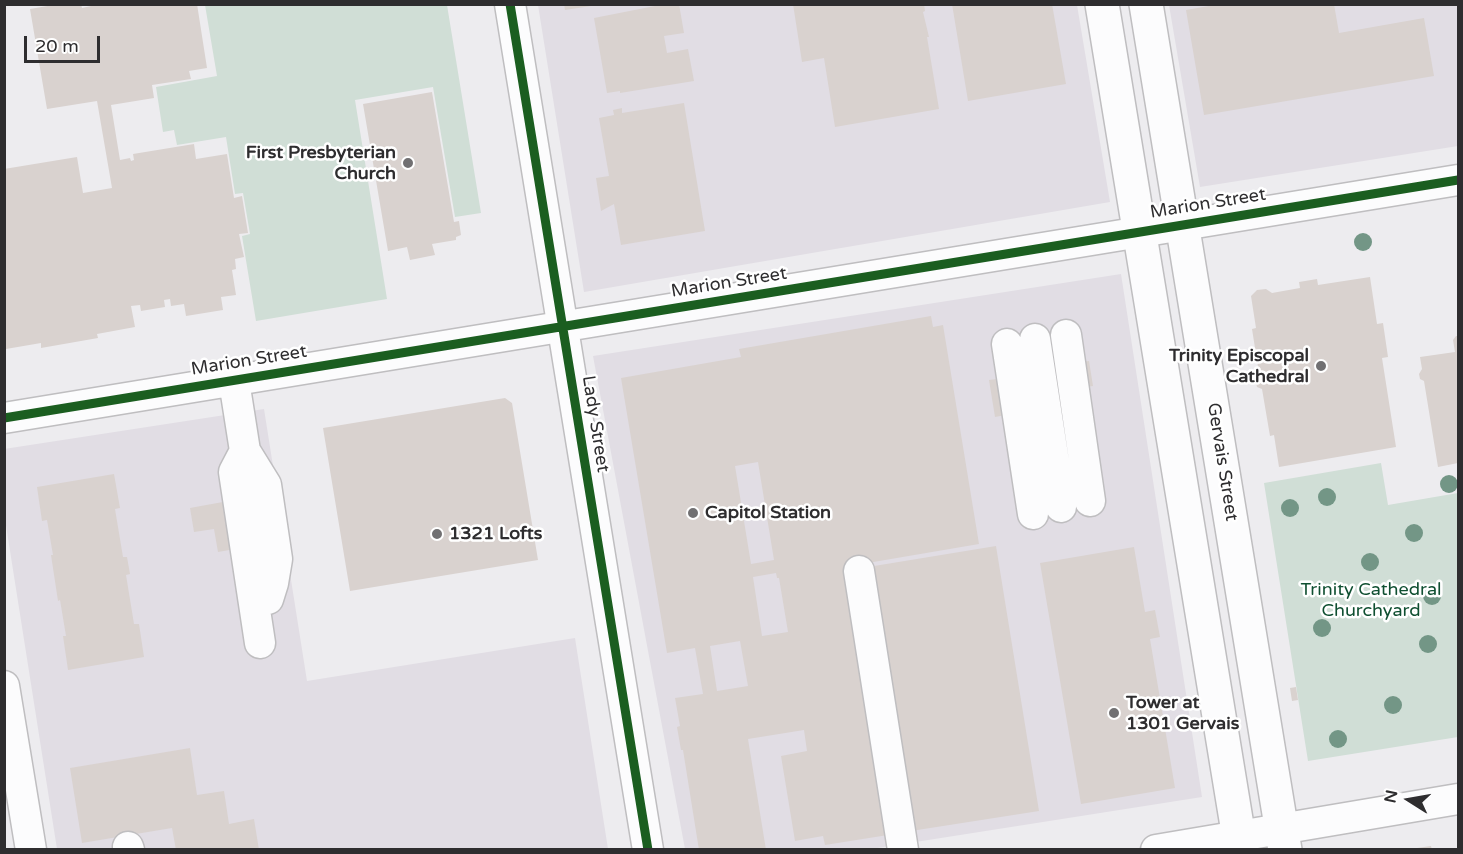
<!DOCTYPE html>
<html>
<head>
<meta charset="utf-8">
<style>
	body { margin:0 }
	#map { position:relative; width:1463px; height:854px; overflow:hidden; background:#edecef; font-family:"Varela Round",sans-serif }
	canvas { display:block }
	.frame { position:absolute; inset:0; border:6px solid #2e2d2f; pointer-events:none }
	.north { position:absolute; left:1379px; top:770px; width:60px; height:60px; -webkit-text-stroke:4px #fff; paint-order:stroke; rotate:281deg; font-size:16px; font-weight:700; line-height:24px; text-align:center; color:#2e2d2f }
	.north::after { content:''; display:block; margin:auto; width:21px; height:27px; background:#2e2d2f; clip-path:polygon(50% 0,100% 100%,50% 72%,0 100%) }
	.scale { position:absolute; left:24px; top:36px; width:76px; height:27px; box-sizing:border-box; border:3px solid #2e2d2f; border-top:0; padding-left:8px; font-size:18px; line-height:21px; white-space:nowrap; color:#2e2d2f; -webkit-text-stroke:4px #fff; paint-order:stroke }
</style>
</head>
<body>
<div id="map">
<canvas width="1463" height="854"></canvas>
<div class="frame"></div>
<div class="north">N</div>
<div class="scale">20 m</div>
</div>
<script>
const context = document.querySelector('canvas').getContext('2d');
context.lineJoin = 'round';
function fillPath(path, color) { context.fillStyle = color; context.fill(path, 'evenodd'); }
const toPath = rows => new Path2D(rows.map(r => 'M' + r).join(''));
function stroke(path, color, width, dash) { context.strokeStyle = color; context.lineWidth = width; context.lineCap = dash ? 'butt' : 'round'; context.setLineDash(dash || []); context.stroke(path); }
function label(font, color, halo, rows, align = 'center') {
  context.font = font + ' "Varela Round",sans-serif'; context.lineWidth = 5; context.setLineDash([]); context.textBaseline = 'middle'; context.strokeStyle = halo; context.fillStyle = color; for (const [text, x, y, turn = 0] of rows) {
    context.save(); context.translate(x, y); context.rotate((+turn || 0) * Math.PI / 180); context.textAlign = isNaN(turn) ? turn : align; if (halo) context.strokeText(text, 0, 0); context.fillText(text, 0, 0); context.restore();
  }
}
const built = toPath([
	[538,5,1077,5,1110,202,584,292],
	[1169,5,1458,5,1458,146,1200,187],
	[1121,274,1202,797,871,849,685,849,593,356],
	[264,409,307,681,575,638,608,849,57,849,5,519,4,449]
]);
const green = toPath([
	[205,5,447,5,481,213,455,217,433,87,355,100,387,299,256,321,242,236,250,234,243,193,235,194,226,137,177,145,174,130,163,132,156,87,217,76],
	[1381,463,1388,505,1458,493,1458,737,1308,761,1264,483]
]);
const building = toPath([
	[59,4,81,4,82,8,100,4,197,4,207,68,189,71,191,79,152,85,154,98,111,105,120,160,130,158,131,161,134,160,133,154,194,144,196,159,227,154,234,198,242,196,248,233,239,234,244,257,235,259,236,269,232,270,236,295,221,297,223,310,186,316,184,304,171,306,170,299,164,300,165,307,141,311,140,305,131,306,135,327,97,334,98,338,41,348,41,343,6,349,4,169,77,157,83,193,112,188,97,101,47,109,30,9],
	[564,4,591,4,591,6,565,10],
	[665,4,679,4,684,33,664,36,667,53,688,49,694,81,620,93,620,91,607,93,594,18],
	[793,4,924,4,925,11,923,12,929,37,927,37,939,109,835,127,824,58,802,62],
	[952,4,1052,4,1066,84,968,101],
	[1220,4,1334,4,1339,33,1424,18,1434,76,1204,115,1186,10],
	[432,92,454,222,459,221,461,235,456,237,456,240,432,244,435,255,410,260,407,247,388,251,363,104],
	[684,103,705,231,621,245,614,204,601,211,596,178,609,176,599,118,614,115,613,110,622,108,622,113],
	[1370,277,1377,324,1383,323,1388,357,1382,358,1396,447,1279,467,1274,435,1270,436,1262,389,1257,387,1255,378,1259,373,1252,329,1256,328,1251,296,1257,290,1266,289,1272,293,1300,288,1299,282,1317,279,1318,285],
	[931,316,933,327,943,325,979,544,844,567,888,835,825,845,823,836,795,841,781,756,807,751,804,730,748,739,766,850,699,850,683,750,681,750,677,727,680,726,675,698,703,694,695,648,667,653,621,378,741,357,739,349],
	[758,462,774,560,751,564,735,466],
	[776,573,777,578,779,578,788,632,762,636,753,577],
	[740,641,748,686,717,691,710,646],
	[1456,336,1458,336,1458,463,1438,467,1424,381,1420,379,1419,374,1422,369,1420,357,1455,352,1453,340],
	[1089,361,1093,386,1067,390,1021,408,1011,414,995,417,989,380,1005,378,1017,382,1062,365],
	[505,398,512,403,538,560,350,591,323,428],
	[114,474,120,508,115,509,123,557,127,557,130,574,126,575,134,624,139,624,144,657,68,670,63,636,66,636,60,600,58,601,51,555,53,555,47,520,42,521,37,487],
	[261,495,269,543,218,552,214,529,194,532,190,508],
	[996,546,1039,811,911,831,868,567],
	[1134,547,1145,612,1155,610,1160,637,1150,639,1175,788,1081,804,1040,563],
	[1296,687,1298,700,1292,701,1290,688],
	[190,748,197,795,224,791,229,824,254,819,259,850,176,850,172,828,82,843,70,768],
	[1431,846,1432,850,1417,850,1417,848]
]);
const minor = toPath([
	[510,4,648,850],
	[1066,335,1090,501],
	[1035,339,1061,507],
	[1007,344,1033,514],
	[234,381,248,470],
	[4,418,1458,180],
	[859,571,903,850],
	[260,643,234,472,245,451,266,485,277,559,273,583,268,599],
	[4,686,31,850],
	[128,847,129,850],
	[1156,850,1458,799]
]);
const major = toPath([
	[1102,4,1241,850],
	[1146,4,1285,850]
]);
const cycleway = toPath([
	[510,4,648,850],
	[4,418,1458,180]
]);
const trees = [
	[1363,242],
	[1449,484],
	[1327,497],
	[1290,508],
	[1414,533],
	[1370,562],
	[1432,596],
	[1322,628],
	[1428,644],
	[1393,705],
	[1338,739]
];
const markers = [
	[408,163,6,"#717072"],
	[1321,366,6,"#717072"],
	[693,513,6,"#717072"],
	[437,534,6,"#717072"],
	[1114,713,6,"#717072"]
];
const poiNames = [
	["First Presbyterian",396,153,"right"],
	["Church",396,174,"right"],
	["Trinity Episcopal",1309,356,"right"],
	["Cathedral",1309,377,"right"],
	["Capitol Station",705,513],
	["1321 Lofts",449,534],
	["Tower at",1126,703],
	["1301 Gervais",1126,724]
];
const streetNames = [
	["Marion Street",1208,204,-9],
	["Marion Street",729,283,-9],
	["Marion Street",249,361,-9],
	["Lady Street",595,424,81],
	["Gervais Street",1222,462,81]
];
const parkNames = [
	["Trinity Cathedral",1371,590],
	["Churchyard",1371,611]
];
fillPath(built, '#e1dde4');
fillPath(green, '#d0ded6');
fillPath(building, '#d9d2cf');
stroke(minor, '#bfbec0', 33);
stroke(major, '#bfbec0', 36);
stroke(minor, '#fcfcfd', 30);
stroke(major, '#fcfcfd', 33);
stroke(cycleway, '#1b5e20', 9);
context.fillStyle = '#739686';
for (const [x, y] of trees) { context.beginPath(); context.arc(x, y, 9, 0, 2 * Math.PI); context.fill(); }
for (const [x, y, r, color] of markers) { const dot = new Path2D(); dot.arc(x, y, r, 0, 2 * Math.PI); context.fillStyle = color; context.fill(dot); stroke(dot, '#fff', 2); }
label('bold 18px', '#2e2d2f', '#fff', poiNames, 'left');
label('18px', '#2e2d2f', '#fff', streetNames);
label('18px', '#0f4f31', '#fff', parkNames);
</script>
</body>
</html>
